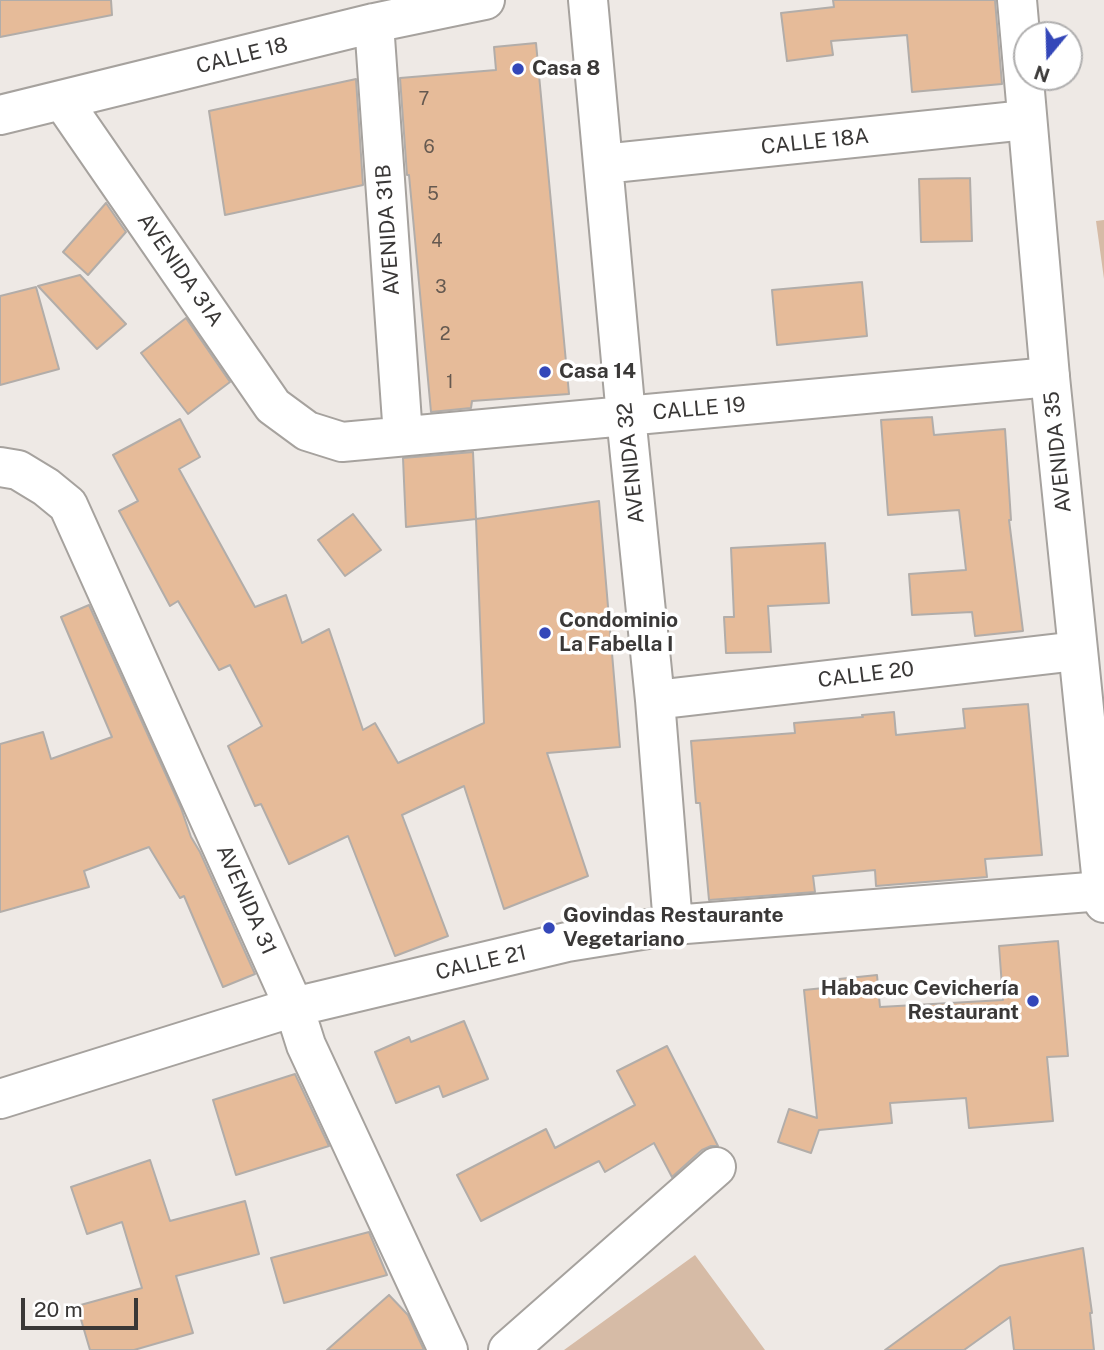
<!DOCTYPE html>
<html>
<head>
<meta charset="utf-8">
<style>
	body { margin:0 }
	#map { position:relative; width:1104px; height:1350px; overflow:hidden; background:#eee9e5; font-family:"Public Sans",sans-serif }
	canvas { display:block }
	.north { position:absolute; left:1013px; top:21px; width:70px; height:70px; box-sizing:border-box; background:#fff; border:2px solid #b0afaf; border-radius:50%; rotate:199deg; font-size:19px; font-weight:700; line-height:28px; text-align:center; color:#3a3837 }
	.north::after { content:''; display:block; margin:auto; width:24px; height:32px; background:#3447b9; clip-path:polygon(50% 0,100% 100%,50% 72%,0 100%) }
	.scale { position:absolute; left:21px; top:1298px; width:117px; height:32px; box-sizing:border-box; border:4px solid #3a3837; border-top:0; padding-left:9px; font-size:21px; line-height:24px; white-space:nowrap; color:#3a3837; -webkit-text-stroke:5px #fff; paint-order:stroke }
</style>
</head>
<body>
<div id="map">
<canvas width="1104" height="1350"></canvas>
<div class="north">N</div>
<div class="scale">20 m</div>
</div>
<script>
const context = document.querySelector('canvas').getContext('2d');
context.lineJoin = 'round';
function fillPath(path, color) { context.fillStyle = color; context.fill(path, 'evenodd'); }
const toPath = rows => new Path2D(rows.map(r => 'M' + r).join(''));
function stroke(path, color, width, dash) { context.strokeStyle = color; context.lineWidth = width; context.lineCap = dash ? 'butt' : 'round'; context.setLineDash(dash || []); context.stroke(path); }
function label(font, color, halo, rows, align = 'center') {
  context.font = font + ' "Public Sans",sans-serif'; context.lineWidth = 7; context.setLineDash([]); context.textBaseline = 'middle'; context.strokeStyle = halo; context.fillStyle = color; for (const [text, x, y, turn = 0] of rows) {
    context.save(); context.translate(x, y); context.rotate((+turn || 0) * Math.PI / 180); context.textAlign = isNaN(turn) ? turn : align; if (halo) context.strokeText(text, 0, 0); context.fillText(text, 0, 0); context.restore();
  }
}
const green = toPath([
	[1104,220,1104,279,1096,221],
	[695,1255,765,1350,564,1350]
]);
const building = toPath([
	[0,0,111,0,112,15,0,37,0,0],
	[833,0,995,0,1002,84,912,92,907,35,831,41,833,55,787,61,781,13,834,7,833,0],
	[536,43,569,394,472,401,471,408,431,412,409,175,407,175,400,78,496,70,494,47,536,43],
	[356,79,363,185,225,215,209,111,356,79],
	[970,178,972,241,921,242,919,179,970,178],
	[106,203,126,232,88,275,63,252,106,203],
	[80,275,126,324,97,349,38,286,80,275],
	[862,282,867,336,777,345,772,290,862,282],
	[36,287,59,369,0,385,0,296,36,287],
	[186,318,230,382,188,414,141,353,186,318],
	[932,417,934,435,1005,429,1011,520,1009,520,1023,631,975,636,972,612,912,615,909,574,966,570,959,510,888,515,881,420,932,417],
	[180,419,200,457,179,469,255,607,286,595,302,643,329,629,363,730,375,723,398,763,484,723,476,519,599,501,620,747,547,753,588,876,504,909,464,786,402,815,448,936,395,956,348,836,289,864,261,804,255,806,228,746,262,726,230,665,219,670,178,601,170,606,119,511,138,501,113,455,180,419],
	[473,452,476,519,406,527,403,458,473,452],
	[353,514,381,550,345,576,318,540,353,514],
	[825,543,829,603,768,606,771,652,726,653,724,617,734,617,731,548,825,543],
	[89,605,181,808,191,837,200,852,255,974,223,987,184,896,180,898,149,847,84,871,89,887,0,912,0,744,43,732,51,759,112,737,61,617,89,605],
	[1028,704,1042,855,985,859,987,877,876,886,875,870,813,876,815,892,709,900,700,803,696,803,691,741,795,733,794,723,863,717,862,715,894,712,896,735,965,728,963,709,1028,704],
	[1058,941,1068,1056,1047,1057,1053,1121,969,1128,966,1098,890,1103,892,1123,819,1130,811,1153,778,1142,789,1109,817,1118,804,990,843,986,839,979,877,975,880,1007,1003,1000,999,946,1058,941],
	[464,1021,488,1079,443,1097,439,1086,396,1103,375,1052,409,1037,411,1042,464,1021],
	[667,1046,718,1146,711,1146,702,1150,672,1177,654,1143,605,1172,599,1161,481,1221,457,1175,546,1129,555,1148,635,1105,617,1071,667,1046],
	[295,1074,329,1146,236,1175,213,1100,295,1074],
	[150,1160,170,1221,245,1201,259,1254,176,1276,193,1333,134,1350,90,1350,77,1306,142,1288,122,1222,87,1234,71,1187,150,1160],
	[369,1232,387,1275,284,1303,271,1258,369,1232],
	[1083,1248,1092,1313,1090,1313,1094,1350,1014,1350,1010,1317,964,1350,885,1350,1000,1266,1083,1248],
	[389,1295,408,1315,424,1350,327,1350,389,1295]
]);
const minor = toPath([
	[588,0,626,416,655,700,673,925],
	[374,23,403,436],
	[62,100,273,406,307,431,342,442,1050,377],
	[0,115,374,23,485,0],
	[603,164,1026,120],
	[0,467,18,470,46,487,68,505,294,1007,306,1045,448,1350],
	[655,700,1077,651],
	[0,1099,294,1007,567,942,673,925,1102,891],
	[508,1350,716,1167]
]);
const tertiary = toPath([
	[1017,0,1050,377,1104,903]
]);
const markers = [
	[518,69,7,"#3447b9"],
	[545,372,7,"#3447b9"],
	[545,633,7,"#3447b9"],
	[549,928,7,"#3447b9"],
	[1033,1001,7,"#3447b9"]
];
const numberNames = [
	["7",424,99],
	["6",429,147],
	["5",433,194],
	["4",437,241],
	["3",441,287],
	["2",445,334],
	["1",450,382]
];
const streetNames = [
	["CALLE 18",242,56,-14],
	["CALLE 18A",815,142,-6],
	["AVENIDA 31B",388,230,-94],
	["AVENIDA 31A",180,270,55],
	["CALLE 19",699,409,-5],
	["AVENIDA 35",1058,452,-96],
	["AVENIDA 32",631,463,-96],
	["CALLE 20",866,675,-7],
	["AVENIDA 31",246,900,66],
	["CALLE 21",481,963,-13]
];
const poiNames = [
	["Casa 8",532,69],
	["Casa 14",559,372],
	["Condominio",559,621],
	["La Fabella I",559,645],
	["Govindas Restaurante",563,916],
	["Vegetariano",563,940],
	["Habacuc Cevichería",1019,989,"right"],
	["Restaurant",1019,1013,"right"]
];
fillPath(green, '#d6bba6');
fillPath(building, '#e6bb99');
stroke(building, '#b2ada9', 2);
stroke(minor, '#a6a29e', 42);
stroke(tertiary, '#a6a29e', 42);
stroke(minor, '#fff', 38);
stroke(tertiary, '#fff', 38);
for (const [x, y, r, color] of markers) { const dot = new Path2D(); dot.arc(x, y, r, 0, 2 * Math.PI); context.fillStyle = color; context.fill(dot); stroke(dot, '#fff', 2.5); }
label('18px', '#655950', null, numberNames);
label('21px', '#3a3837', '#fff', streetNames);
label('bold 21px', '#3a3837', '#fff', poiNames, 'left');
</script>
</body>
</html>
